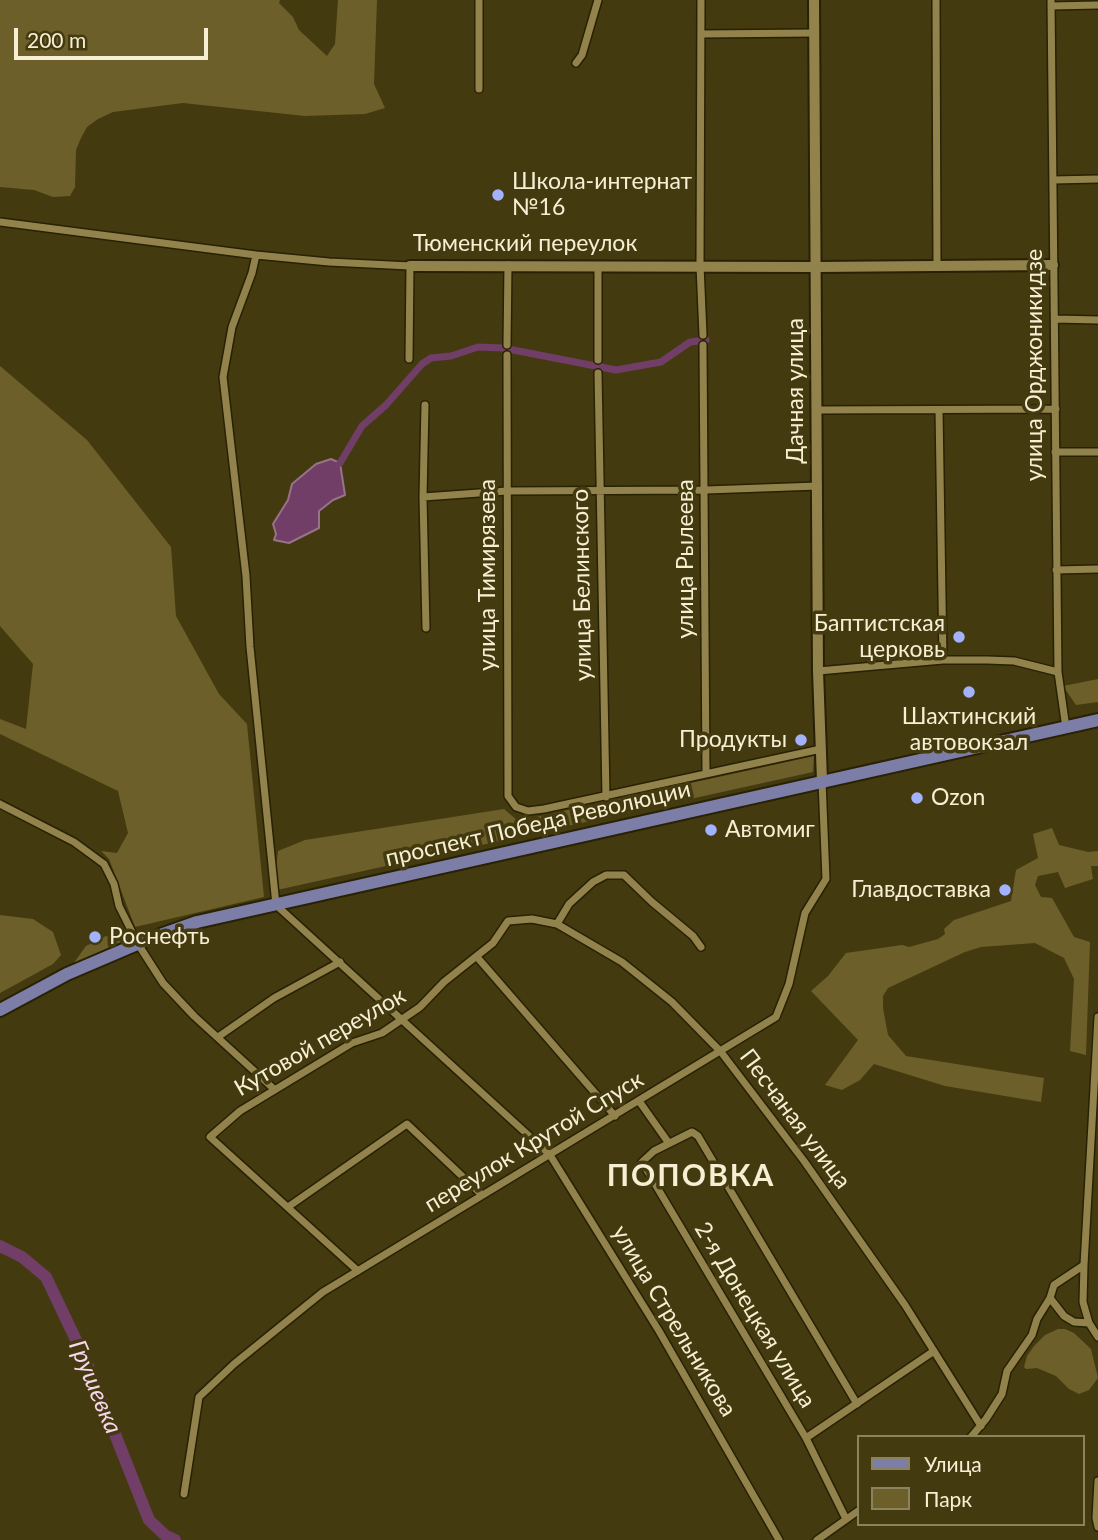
<!DOCTYPE html>
<html>
<head>
<meta charset="utf-8">
<style>
	body { margin:0 }
	#map { position:relative; width:1098px; height:1540px; overflow:hidden; background:#443a10; font-family:Lato,sans-serif }
	canvas { display:block }
	.legend { position:absolute; left:857px; top:1435px; width:228px; height:91px; box-sizing:border-box; background:#443a10; border:2px solid #8b825e; margin:0; padding:9px 12px; list-style:none; font-size:21px; color:#f6efd3 }
	.legend li { display:flex; align-items:center; gap:14px; height:35px }
	.legend b { width:35px; border:2px solid #8b825e }
	.scale { position:absolute; left:14px; top:28px; width:194px; height:32px; box-sizing:border-box; border:4px solid #f6efd3; border-top:0; padding-left:9px; font-size:21px; line-height:24px; white-space:nowrap; color:#f6efd3; -webkit-text-stroke:5px #443a10; paint-order:stroke }
</style>
</head>
<body>
<div id="map">
<canvas width="1098" height="1540"></canvas>
<ul class="legend">
<li><b style="height:9px;background:#7c7ea7"></b>Улица</li>
<li><b style="height:19px;background:#6d5f29"></b>Парк</li>
</ul>
<div class="scale">200 m</div>
</div>
<script>
const context = document.querySelector('canvas').getContext('2d');
context.lineJoin = 'round';
function fillPath(path, color) { context.fillStyle = color; context.fill(path, 'evenodd'); }
const toPath = rows => new Path2D(rows.map(r => 'M' + r).join(''));
function stroke(path, color, width, dash) { context.strokeStyle = color; context.lineWidth = width; context.lineCap = dash ? 'butt' : 'round'; context.setLineDash(dash || []); context.stroke(path); }
function label(font, color, halo, rows, align = 'center') {
  context.font = font + ' Lato,sans-serif'; context.lineWidth = 7; context.setLineDash([]); context.textBaseline = 'middle'; context.strokeStyle = halo; context.fillStyle = color; for (const [text, x, y, turn = 0] of rows) {
    context.save(); context.translate(x, y); context.rotate((+turn || 0) * Math.PI / 180); context.textAlign = isNaN(turn) ? turn : align; if (halo) context.strokeText(text, 0, 0); context.fillText(text, 0, 0); context.restore();
  }
}
const green = toPath([
	[0,0,280,0,279,3,293,17,299,30,327,56,335,44,338,0,377,0,374,84,385,108,365,114,305,116,183,103,113,112,98,119,87,127,81,138,76,150,75,187,70,196,53,197,34,190,0,187],
	[0,366,87,440,171,547,176,616,219,694,247,724,264,897,135,927,109,859,101,851,117,853,128,833,118,791,0,734,0,719,26,729,33,664,0,626],
	[1098,679,1098,702,1076,705,1063,686],
	[814,756,813,772,277,890,276,868,278,851,305,840,504,809,518,821],
	[1052,828,1059,845,1088,852,1098,851,1098,866,1091,866,1093,879,1065,888,1058,872,1038,876,1035,885,1041,897,1052,898,1074,937,1090,942,1086,1055,1070,1051,1074,979,1064,958,1035,943,981,947,965,952,888,988,883,996,883,1008,888,1035,906,1056,1044,1078,1041,1102,945,1086,874,1064,860,1080,842,1090,825,1085,858,1040,811,991,828,976,846,953,902,945,909,947,938,939,945,934,944,929,954,920,1011,901,1016,870,1038,858,1033,834],
	[0,915,33,919,53,932,61,955,53,964,0,993],
	[106,936,125,940,73,964,86,946],
	[1058,1329,1065,1329,1074,1333,1091,1349,1098,1378,1089,1390,1079,1394,1069,1389,1056,1376,1037,1368,1026,1369,1024,1367,1027,1356,1034,1346,1045,1335]
]);
const water = toPath([
	[331,459,340,463,345,495,333,500,319,511,319,528,289,543,274,540,276,534,273,524,288,500,292,484,316,464,331,459]
]);
const canal = toPath([
	[340,463,362,426,386,405,422,364,431,358,451,356,478,347,503,348,616,370,661,362,690,342,706,340]
]);
const river = toPath([
	[0,1246,22,1257,46,1277,86,1361,149,1520,166,1536,175,1540]
]);
const street = toPath([
	[701,0,700,265,703,335],
	[936,0,937,266],
	[1051,0,1058,672,1066,728],
	[1051,6,1098,5],
	[701,34,814,33],
	[576,63,582,55,598,0],
	[479,89,479,0],
	[1053,180,1098,179],
	[0,222,256,255,329,262,410,266,409,359],
	[256,255,252,273,232,327,223,377,246,576,250,647,276,905,550,1155,659,1331,779,1540],
	[598,266,598,360],
	[1055,319,1098,320],
	[507,345,508,265],
	[703,345,706,773],
	[507,355,508,796,516,807,528,811,544,809,821,749],
	[598,373,606,797],
	[425,405,423,497,426,628],
	[817,410,1056,409],
	[939,410,943,660],
	[1055,452,1098,452],
	[423,497,507,491,706,490,818,486],
	[1056,570,1098,569],
	[818,671,943,660,987,660,1014,661,1058,672],
	[0,804,74,842,104,864,114,884,119,906,138,944,163,983,194,1016,275,1090],
	[557,924,569,904,593,882,606,875,624,875,652,902,693,936,701,947],
	[477,957,615,1116],
	[218,1037,274,998,340,962],
	[639,1101,668,1142],
	[288,1207,407,1124,481,1194],
	[1084,1265,1083,1302,1089,1323,1098,1337],
	[358,1271,210,1137,240,1111,352,1043,382,1033,420,1007,444,982,493,943,508,921,532,919,557,924,622,962,672,1002,721,1052,804,1161,905,1305,981,1426],
	[1050,1298,1064,1316,1074,1322,1089,1323],
	[971,1437,986,1419,1002,1394,1007,1371,1032,1335,1037,1319,1050,1298,1054,1285,1084,1265,1098,1017],
	[806,1438,934,1351],
	[1098,1481,1096,1518,1098,1527],
	[184,1494,199,1397,234,1364,323,1292,776,1017,789,984,805,913,826,879,822,781],
	[846,1519,806,1438,642,1162,654,1151,692,1132,698,1136,857,1404],
	[817,1540,858,1511]
]);
const secondary = toPath([
	[814,0,818,671,822,781],
	[410,266,817,267,1053,265]
]);
const primary = toPath([
	[0,1010,67,974,149,939,197,922,1098,720]
]);
const markers = [
	[498,195,7,"#a3b2fc"],
	[959,637,7,"#a3b2fc"],
	[969,692,7,"#a3b2fc"],
	[801,740,7,"#a3b2fc"],
	[917,798,7,"#a3b2fc"],
	[711,830,7,"#a3b2fc"],
	[1005,890,7,"#a3b2fc"],
	[95,937,7,"#a3b2fc"]
];
const poiNames = [
	["Школа-интернат",512,182],
	["№16",512,208],
	["Баптистская",945,624,"right"],
	["церковь",945,650,"right"],
	["Шахтинский",969,717,"center"],
	["автовокзал",969,743,"center"],
	["Продукты",787,740,"right"],
	["Ozon",931,798],
	["Автомиг",725,830],
	["Главдоставка",991,890,"right"],
	["Роснефть",109,937]
];
const streetNames = [
	["Тюменский переулок",525,244],
	["улица Орджоникидзе",1035,365,-90],
	["Дачная улица",796,391,-90],
	["улица Рылеева",686,559,-90],
	["улица Тимирязева",488,575,-90],
	["улица Белинского",582,585,-91],
	["проспект Победа Революции",538,824,-13],
	["Кутовой переулок",320,1042,-30],
	["Песчаная улица",795,1119,53],
	["переулок Крутой Спуск",534,1142,-31],
	["2-я Донецкая улица",755,1315,59],
	["улица Стрельникова",674,1321,59]
];
const waterNames = [
	["Грушевка",95,1387,67]
];
const districtNames = [
	["ПОПОВКА",691,1176]
];
fillPath(green, '#6d5f29');
fillPath(water, '#703e66');
stroke(water, '#987387', 2);
stroke(canal, '#703e66', 7);
stroke(river, '#703e66', 12);
stroke(street, '#282104', 10);
stroke(secondary, '#282104', 14);
stroke(primary, '#282104', 16);
stroke(street, '#92834d', 7);
stroke(secondary, '#92834d', 10);
stroke(primary, '#7c7ea7', 12);
for (const [x, y, r, color] of markers) { const dot = new Path2D(); dot.arc(x, y, r, 0, 2 * Math.PI); context.fillStyle = color; context.fill(dot); stroke(dot, '#443a10', 2.5); }
label('23px', '#f6efd3', '#443a10', poiNames, 'left');
label('23px', '#f6efd3', '#443a10', streetNames);
label('italic 24px', '#f7d6ee', '#443a10', waterNames);
context.letterSpacing = '2px';
label('bold 30px', '#f6efd3', '#443a10', districtNames);
context.letterSpacing = '0px';
</script>
</body>
</html>
